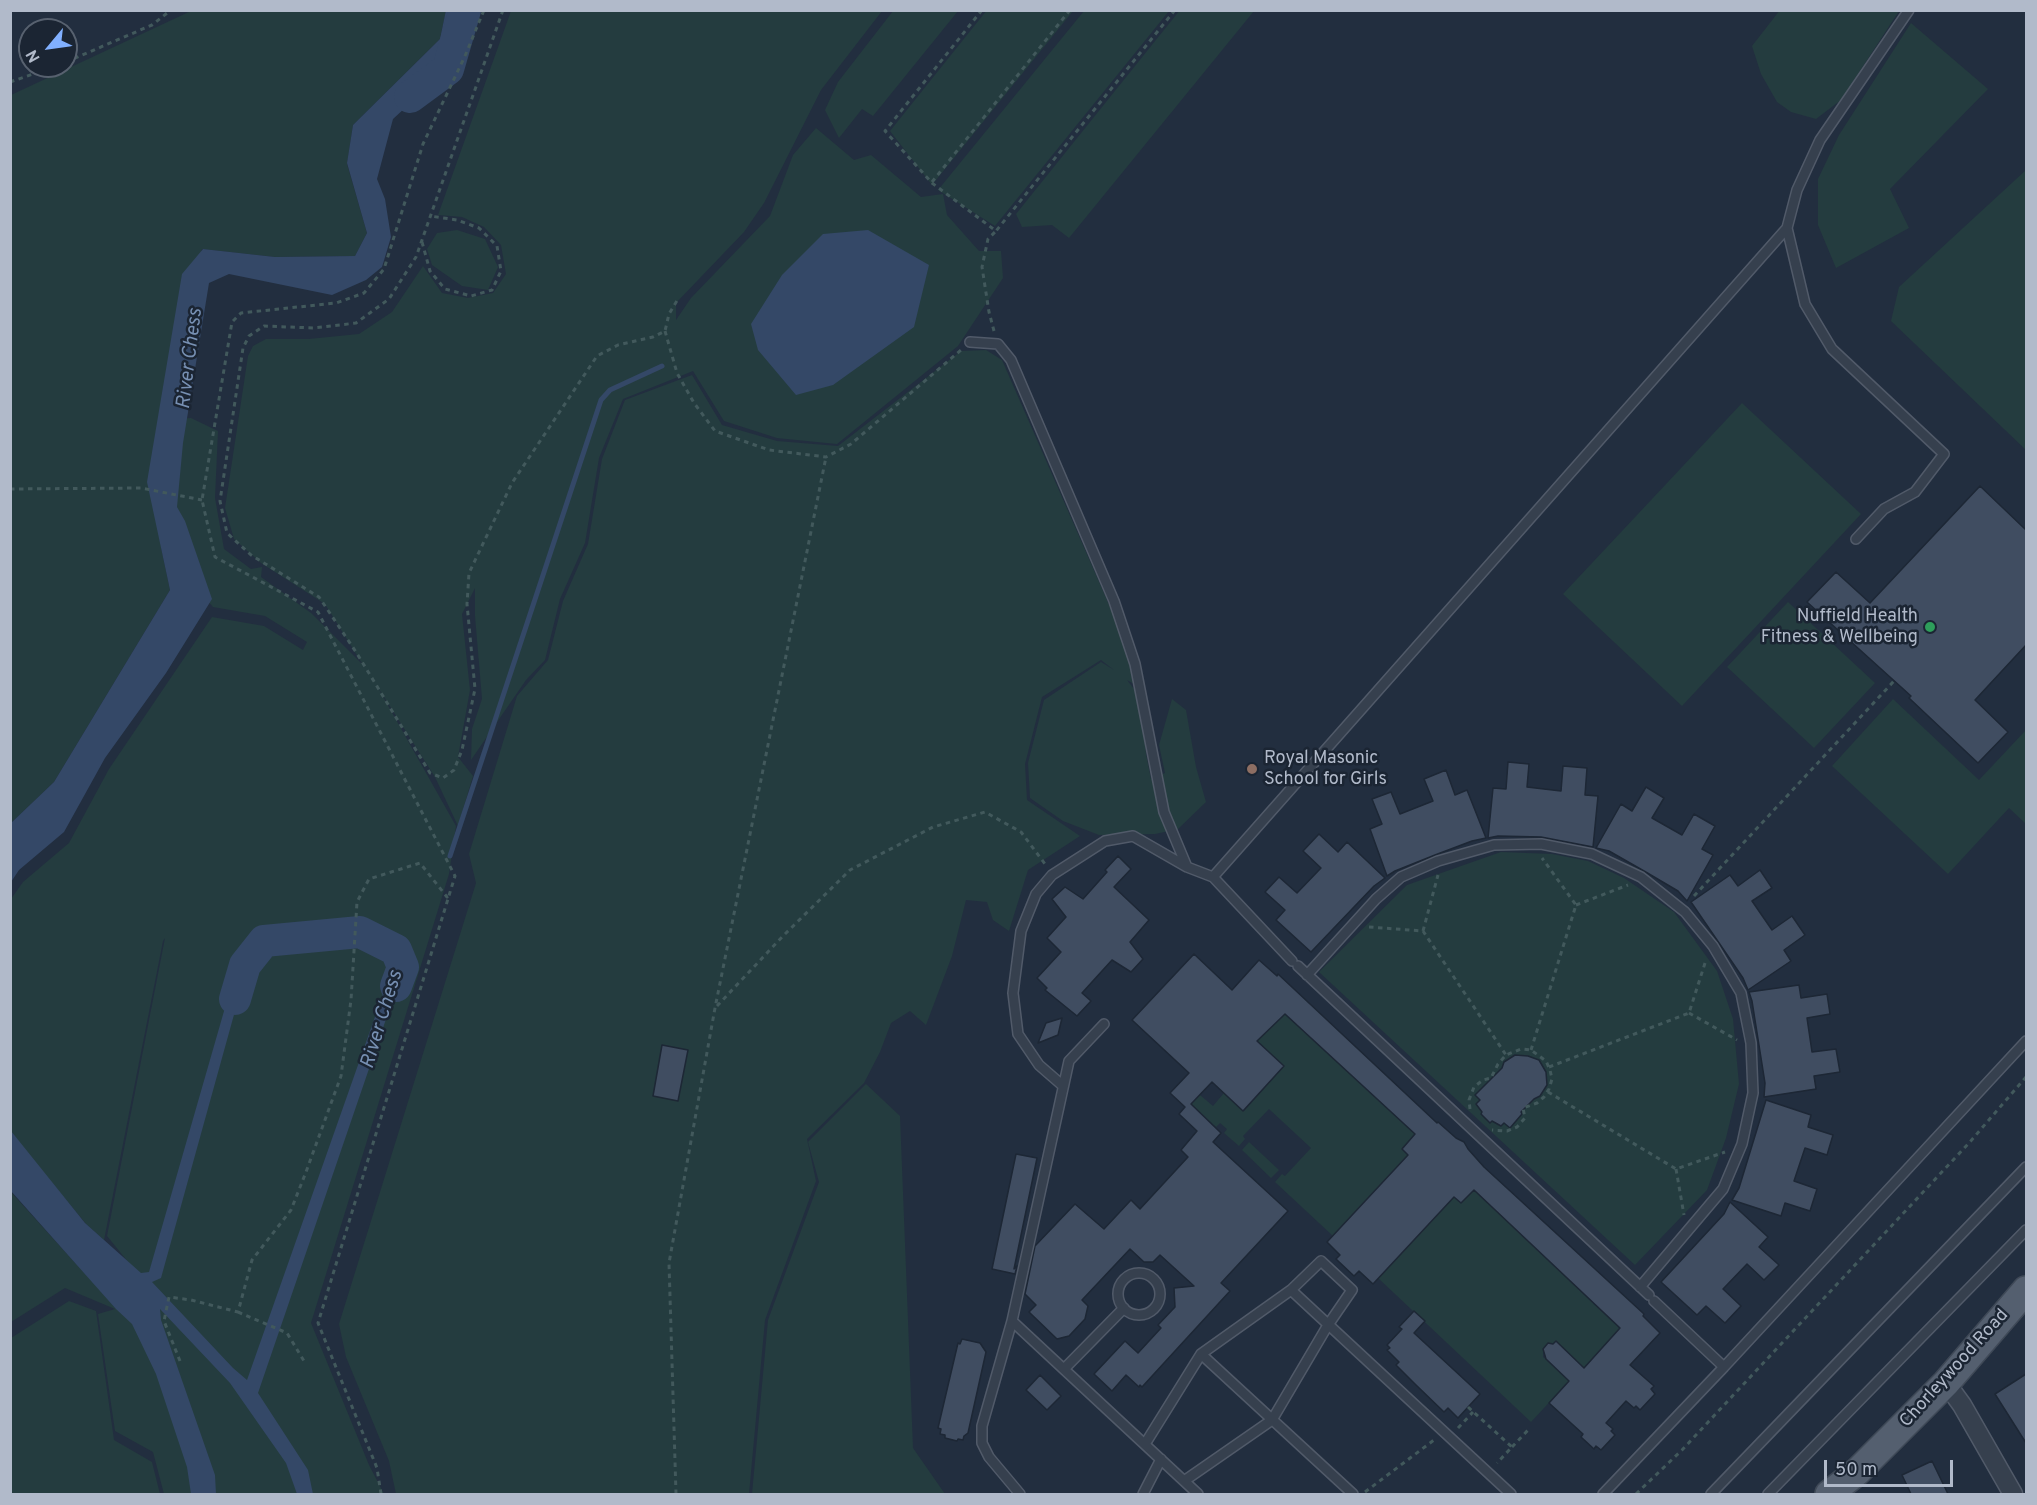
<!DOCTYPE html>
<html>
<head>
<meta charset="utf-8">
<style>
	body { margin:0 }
	#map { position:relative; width:2037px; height:1505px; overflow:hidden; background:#222e3f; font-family:Overpass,sans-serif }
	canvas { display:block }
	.frame { position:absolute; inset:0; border:12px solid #b1baca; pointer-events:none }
	.north { position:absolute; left:18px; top:18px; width:60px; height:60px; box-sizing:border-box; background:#1b2533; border:2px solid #57616f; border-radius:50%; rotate:241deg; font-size:16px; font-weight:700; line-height:24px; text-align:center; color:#b1baca }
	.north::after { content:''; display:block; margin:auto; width:21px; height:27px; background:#81b0ff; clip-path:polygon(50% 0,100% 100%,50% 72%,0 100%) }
	.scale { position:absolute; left:1824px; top:1460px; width:129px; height:27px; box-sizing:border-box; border:3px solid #b1baca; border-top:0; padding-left:8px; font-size:18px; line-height:21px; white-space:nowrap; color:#b1baca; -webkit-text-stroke:4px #1b2533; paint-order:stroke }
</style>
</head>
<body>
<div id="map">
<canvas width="2037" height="1505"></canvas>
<div class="frame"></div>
<div class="north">N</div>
<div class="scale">50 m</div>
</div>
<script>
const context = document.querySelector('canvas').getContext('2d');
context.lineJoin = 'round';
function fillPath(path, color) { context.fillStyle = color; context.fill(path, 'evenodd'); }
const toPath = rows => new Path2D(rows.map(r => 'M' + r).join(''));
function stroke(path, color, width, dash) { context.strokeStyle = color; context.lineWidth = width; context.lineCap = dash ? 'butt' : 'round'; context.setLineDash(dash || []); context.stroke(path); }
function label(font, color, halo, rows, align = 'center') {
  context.font = font + ' Overpass,sans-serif'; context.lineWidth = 5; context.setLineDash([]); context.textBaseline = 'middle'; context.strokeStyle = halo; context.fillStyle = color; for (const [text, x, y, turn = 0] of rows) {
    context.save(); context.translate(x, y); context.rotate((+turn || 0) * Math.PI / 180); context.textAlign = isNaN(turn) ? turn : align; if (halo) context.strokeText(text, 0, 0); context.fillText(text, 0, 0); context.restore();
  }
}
const green = toPath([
	[987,10,1073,11,932,185,890,131],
	[1180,10,1254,11,1069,238,1052,225,1022,227,1016,214],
	[1780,10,1899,10,1899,11,1841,100,1816,119,1791,112,1777,102,1761,74,1752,46],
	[191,11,446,11,440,39,353,125,347,164,367,233,355,256,275,257,202,249,158,419,191,418,218,431,215,498,224,549,251,569,262,567,261,577,311,613,363,665,325,604,261,563,234,539,225,508,248,356,253,346,266,339,309,339,359,334,392,312,423,266,442,293,468,298,493,293,506,274,501,245,484,227,462,217,438,215,511,11,882,11,821,90,764,203,744,232,676,303,676,320,691,298,770,216,793,155,816,128,854,160,871,155,921,197,943,194,947,215,979,251,1001,251,1003,278,958,346,837,444,777,438,724,421,693,371,623,399,599,458,585,543,560,599,545,660,526,680,471,760,472,729,482,699,475,616,475,588,462,614,470,690,458,757,473,776,458,826,435,777,377,686,456,826,449,874,311,1323,369,1465,384,1494,164,1494,153,1452,115,1431,98,1314,115,1309,65,1288,11,1322,10,1191,116,1308,129,1263,107,1236,165,938,163,941,104,1240,87,1225,11,1134,11,899,23,882,69,843,109,769,212,617,264,626,303,650,307,642,265,616,213,607,161,547,170,590,54,782,11,823,11,95],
	[893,11,958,11,873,116,862,109,839,138,825,110,838,82],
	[1084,11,1169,11,995,226,938,190],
	[1911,23,1988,89,1890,189,1909,228,1836,268,1818,225,1818,179,1839,135],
	[2026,170,2026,450,1891,321,1899,287],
	[457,230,485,239,498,267,488,290,462,286,432,265,427,249,437,233],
	[986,350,1002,360,1114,616,1128,656,1134,684,1127,680,1142,699,1146,754,1151,779,1165,773,1159,745,1172,699,1186,710,1196,767,1206,802,1178,829,1155,834,1099,835,1063,821,1030,798,1028,763,1044,700,1101,662,1114,670,1101,660,1042,697,1025,764,1027,800,1080,836,1028,870,1009,931,993,920,987,902,966,900,952,956,926,1025,910,1011,891,1023,880,1052,864,1083,807,1139,816,1181,765,1320,749,1494,396,1494,389,1461,346,1357,339,1324,476,883,469,854,517,696,548,660,563,601,588,544,602,459,625,400,692,375,722,425,777,441,838,446,961,351],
	[1742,403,1861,514,1682,706,1563,594],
	[1788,602,1875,683,1814,748,1727,667],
	[1893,699,1979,780,2026,730,2026,824,2009,808,1948,874,1832,766],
	[1501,852,1552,854,1588,861,1624,878,1674,912,1717,971,1733,1019,1739,1084,1726,1138,1707,1190,1635,1265,1319,972,1407,885],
	[1278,1008,1415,1134,1402,1148,1408,1155,1333,1236,1275,1182,1282,1174,1285,1176,1311,1148,1269,1109,1243,1136,1245,1139,1239,1146,1224,1133,1227,1129,1220,1123,1216,1127,1191,1104,1200,1095,1213,1106,1224,1093,1244,1111,1284,1066,1241,1026],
	[866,1084,900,1116,913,1448,945,1494,752,1494,768,1320,819,1182,808,1142],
	[1249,1142,1279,1170,1271,1178,1242,1150],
	[1474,1190,1618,1327,1619,1329,1580,1372,1577,1361,1557,1342,1553,1344,1548,1344,1543,1349,1543,1357,1564,1376,1572,1378,1531,1422,1378,1278,1454,1197,1461,1203],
	[69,1301,96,1311,114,1440,152,1462,160,1494,11,1494,11,1338]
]);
const water = toPath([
	[446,10,475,11,465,42,443,73,393,119,377,179,385,199,391,237,382,267,366,280,332,295,229,274,209,283,183,443,177,507,185,521,212,599,166,673,105,758,64,832,19,870,11,882,11,823,54,782,170,590,147,482,182,274,203,249,275,257,355,256,367,233,347,163,353,125,440,39],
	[868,230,929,265,914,327,833,385,796,395,758,350,751,324,782,275,823,234],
	[360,918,398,937,410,949,258,1393,308,1470,313,1494,297,1494,286,1463,230,1383,160,1309,161,1320,215,1475,216,1494,191,1494,187,1467,156,1374,132,1324,116,1309,11,1191,11,1131,85,1223,141,1273,149,1272,241,952,260,928],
	[358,928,390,945,395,960,247,1380,233,1368,152,1282,161,1278,250,957,266,938]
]);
const stream = toPath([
	[450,856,601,400,610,390,662,366]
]);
const river = toPath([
	[410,97,448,69,465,10],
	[235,999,245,965,264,941,360,932,396,950,403,967,396,986]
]);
const building = toPath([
	[1980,486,2026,530,2026,645,1975,700,2008,732,1978,763,1909,698,1911,696,1807,602,1836,572,1870,603,1980,486],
	[1508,762,1529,764,1527,787,1561,791,1563,766,1587,768,1585,795,1598,796,1593,847,1541,837,1498,836,1488,838,1493,788,1506,789,1508,762],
	[1446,770,1455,795,1467,790,1486,838,1472,841,1435,855,1395,871,1387,876,1370,829,1382,824,1372,799,1391,792,1400,814,1433,801,1424,779,1446,770],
	[1646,787,1664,798,1652,818,1682,835,1694,814,1715,826,1702,849,1713,855,1687,901,1678,891,1644,871,1609,851,1596,848,1621,804,1632,811,1646,787],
	[1319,834,1338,852,1347,842,1385,878,1374,886,1311,952,1276,920,1285,910,1265,892,1279,877,1297,893,1321,868,1303,851,1319,834],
	[1118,856,1131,869,1114,887,1149,920,1130,942,1143,959,1131,972,1112,960,1082,993,1091,1001,1077,1016,1045,990,1047,988,1037,978,1061,952,1047,938,1066,917,1052,899,1065,887,1083,899,1107,872,1105,870,1118,856],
	[1760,870,1772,888,1752,901,1772,930,1792,916,1805,935,1784,950,1791,961,1748,990,1743,978,1691,902,1730,875,1738,886,1760,870],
	[1194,954,1232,990,1259,960,1277,976,1278,974,1437,1123,1438,1122,1456,1138,1464,1142,1468,1149,1484,1167,1644,1314,1643,1316,1660,1333,1630,1365,1654,1386,1651,1389,1655,1394,1640,1410,1636,1406,1634,1408,1626,1401,1606,1423,1613,1429,1611,1431,1615,1435,1601,1450,1596,1446,1594,1449,1581,1437,1583,1434,1549,1403,1569,1381,1546,1359,1543,1349,1548,1343,1553,1344,1556,1341,1584,1368,1620,1328,1474,1190,1461,1203,1454,1197,1373,1284,1359,1271,1354,1276,1336,1259,1340,1255,1327,1242,1408,1155,1402,1149,1415,1134,1285,1014,1257,1041,1284,1066,1243,1111,1212,1082,1191,1104,1221,1133,1213,1142,1288,1211,1221,1283,1230,1291,1142,1387,1140,1385,1139,1387,1126,1375,1112,1391,1094,1374,1125,1341,1138,1353,1161,1328,1158,1325,1175,1307,1174,1288,1194,1286,1160,1255,1153,1262,1144,1262,1130,1249,1082,1300,1088,1306,1085,1319,1069,1336,1057,1339,1029,1312,1036,1305,1025,1294,1035,1246,1075,1204,1104,1229,1131,1200,1140,1209,1188,1157,1181,1150,1197,1131,1179,1114,1185,1107,1170,1093,1189,1073,1132,1020,1194,954],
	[1799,985,1801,998,1827,994,1830,1014,1807,1018,1812,1052,1836,1049,1840,1072,1814,1076,1816,1089,1764,1097,1765,1083,1752,1001,1749,992,1799,985],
	[1062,1018,1058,1035,1038,1043,1046,1023,1062,1018],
	[662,1045,688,1050,678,1101,653,1096,662,1045],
	[1515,1055,1528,1056,1539,1060,1546,1072,1547,1085,1540,1096,1534,1099,1521,1112,1522,1114,1510,1128,1504,1123,1501,1126,1492,1121,1490,1123,1481,1114,1482,1112,1476,1104,1480,1100,1475,1095,1502,1068,1504,1062,1515,1055],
	[1766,1100,1811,1115,1808,1127,1833,1135,1827,1155,1805,1148,1794,1181,1817,1189,1810,1211,1785,1203,1781,1216,1732,1200,1739,1188,1766,1100],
	[1016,1154,1037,1158,1014,1269,1017,1266,1015,1274,992,1269,1016,1154],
	[1730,1202,1768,1237,1759,1247,1779,1265,1764,1280,1747,1264,1723,1289,1741,1306,1725,1323,1706,1306,1697,1315,1661,1282,1724,1214,1730,1202],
	[1414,1311,1425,1321,1414,1333,1480,1394,1458,1418,1448,1408,1444,1412,1415,1384,1396,1365,1399,1362,1387,1350,1390,1348,1387,1345,1402,1329,1399,1327,1414,1311],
	[962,1339,980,1343,986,1352,968,1433,964,1436,963,1440,958,1439,957,1441,945,1438,945,1435,940,1434,941,1429,938,1428,958,1343,960,1344,962,1339],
	[2026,1374,2026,1443,1995,1394,2026,1374],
	[1040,1375,1061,1396,1047,1410,1026,1390,1040,1375],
	[1932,1461,1948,1494,1911,1494,1902,1475,1932,1461]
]);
const path = toPath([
	[503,10,416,257,389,299,356,323,314,328,264,326,249,336,243,348,220,501,227,533,251,555,319,597,356,652,430,773,443,778,454,770,462,750,475,689,467,604,469,573,512,483,597,356,618,345,653,337,665,331,669,314,678,299],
	[982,10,885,131,932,183,996,231,1175,10],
	[66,62,152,25,171,10],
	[10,82,56,66],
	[932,182,1070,10],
	[422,242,430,271,445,289,471,296,492,290,501,271,497,246,479,228,457,220,430,216],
	[665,331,677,373,694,403,715,431,769,450,826,457,851,444,961,350],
	[994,331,989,312,982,267,988,239,996,231],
	[10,489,141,488,202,500],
	[1694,896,1894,681],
	[1576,905,1628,885],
	[1369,927,1423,931,1506,1055],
	[1423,931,1438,875],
	[717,1006,783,936,850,870,933,827,985,812,1021,832,1045,864],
	[1689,1013,1737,1040],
	[1531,1050,1576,905,1542,858],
	[1549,1067,1689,1013,1706,960],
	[1548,1092,1676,1169,1725,1152],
	[1470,1109,1469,1100,1474,1087,1483,1080,1491,1078,1498,1064,1506,1055,1521,1049,1531,1050,1546,1061,1550,1070,1552,1079,1549,1089,1544,1097,1537,1103,1523,1108,1525,1118,1517,1127,1507,1131,1492,1130],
	[1676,1169,1684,1215],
	[238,1312,287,1333,304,1361],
	[180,1361,164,1321,169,1297,191,1300,238,1312,252,1260,291,1210,306,1172,341,1076,351,1000,357,902,369,879,420,863,447,897,449,895],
	[1468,1407,1512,1447,1497,1463],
	[1458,1428,1473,1412],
	[1512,1447,1529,1429],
	[1365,1492,1434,1440],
	[381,1494,377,1468,318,1323,455,876,318,612,215,557,202,500,232,322,241,313,336,303,364,293,384,269,423,144,465,56,484,10],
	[676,1494,669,1263,715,1008,826,457],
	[1636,1494,1682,1450,1969,1143,2026,1077]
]);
const service = toPath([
	[970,342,998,344,1011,360,1114,601,1135,664,1164,812,1187,867],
	[1856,539,1884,509,1915,492,1944,454,1832,349,1805,304,1787,228,1797,190,1820,140,1909,10],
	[1213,877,1787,228],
	[1298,966,1649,1295],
	[1307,975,1376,899,1401,877,1438,861,1494,845,1541,844,1592,854,1641,877,1685,912,1713,946,1741,993,1751,1043,1753,1093,1742,1144,1723,1189,1640,1287],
	[1104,1024,1069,1061,1012,1321,1198,1494],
	[1062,1085,1039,1065,1018,1034,1013,993,1021,931,1036,894,1052,875,1105,841,1133,836,1187,867,1213,877,1292,961],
	'1118 1294a21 21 0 1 1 42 0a21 21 0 1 1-42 0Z',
	[1012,1321,982,1426,982,1443,989,1457,1020,1494],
	[1201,1354,1353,1494],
	[1724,1367,2026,1041],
	[1064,1369,1124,1308],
	[1145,1444,1201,1354,1291,1290,1511,1494],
	[1184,1481,1272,1420,1328,1325,1352,1290,1321,1261,1291,1290],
	[1143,1494,1161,1459],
	[1603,1494,1724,1367,1654,1301],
	[1711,1494,2026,1167],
	[1768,1494,2026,1230]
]);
const minor = toPath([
	[1946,1383,1962,1405,2013,1494]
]);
const primary = toPath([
	[1829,1494,1857,1472,1946,1383,2026,1290]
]);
const markers = [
	[1930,627,6,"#2e9e5b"],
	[1252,769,6,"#8d6e63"]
];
const poiNames = [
	["Nuffield Health",1918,617],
	["Fitness & Wellbeing",1918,638],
	["Royal Masonic",1264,759,"left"],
	["School for Girls",1264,780,"left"]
];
const streetNames = [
	["Chorleywood Road",1955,1369,-48]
];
const waterNames = [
	["River Chess",191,359,-83],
	["River Chess",383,1020,-73]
];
fillPath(green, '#243c3f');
fillPath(water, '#344867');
stroke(stream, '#344867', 5);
stroke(river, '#344867', 32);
fillPath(building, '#404d61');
stroke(building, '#1d2735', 1.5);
stroke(service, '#515a69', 12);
stroke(minor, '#515a69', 21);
stroke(primary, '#3f4957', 30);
stroke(path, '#42595c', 3, [4.5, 4.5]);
stroke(service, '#36404e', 9);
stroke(minor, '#36404e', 18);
stroke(primary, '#545f6f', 27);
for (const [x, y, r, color] of markers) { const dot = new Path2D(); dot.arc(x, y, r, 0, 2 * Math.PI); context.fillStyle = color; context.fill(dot); stroke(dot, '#1b2533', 2); }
label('18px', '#b1baca', '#1b2533', poiNames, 'right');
label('18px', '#b1baca', '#1b2533', streetNames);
label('italic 20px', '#7790b3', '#1b2533', waterNames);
</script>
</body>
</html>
